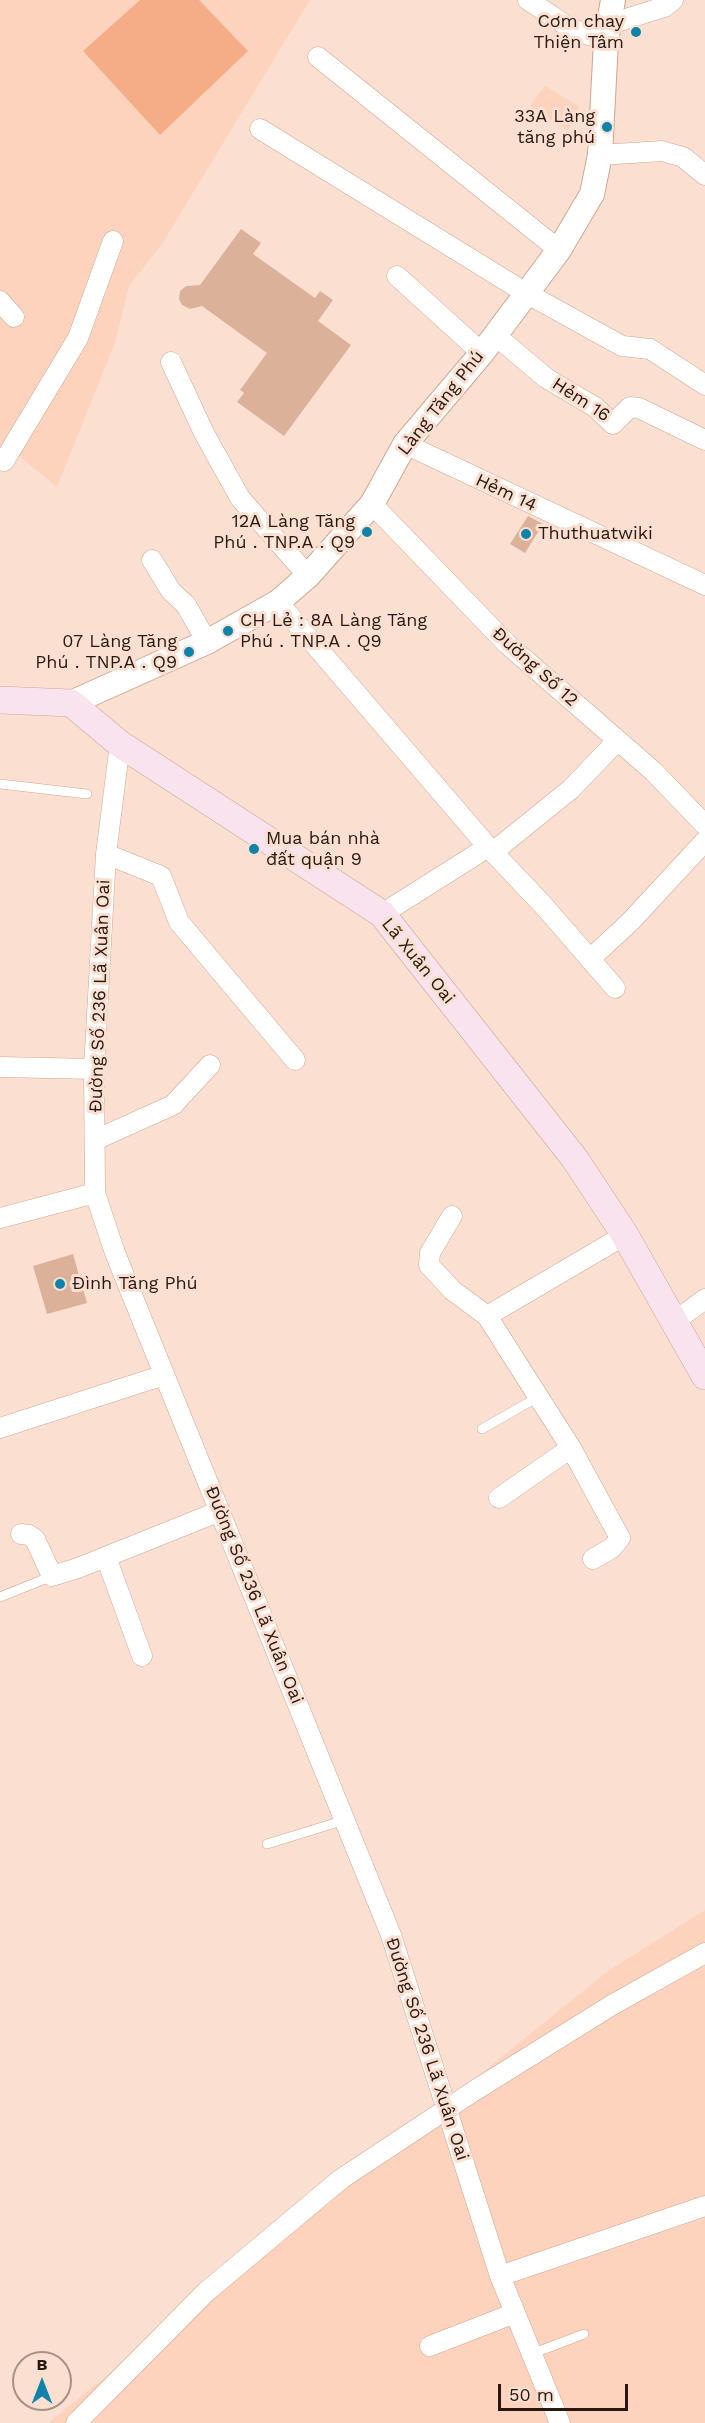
<!DOCTYPE html>
<html>
<head>
<meta charset="utf-8">
<style>
	body { margin:0 }
	#map { position:relative; width:705px; height:2423px; overflow:hidden; background:#fbe0d2; font-family:"Work Sans",sans-serif }
	canvas { display:block }
	.north { position:absolute; left:12px; top:2351px; width:60px; height:60px; box-sizing:border-box; background:#fbe0d2; border:2px solid #a79084; border-radius:50%; rotate:0deg; font-size:16px; font-weight:700; line-height:24px; text-align:center; color:#281810 }
	.north::after { content:''; display:block; margin:auto; width:21px; height:27px; background:#0f82a9; clip-path:polygon(50% 0,100% 100%,50% 72%,0 100%) }
	.scale { position:absolute; left:498px; top:2384px; width:130px; height:27px; box-sizing:border-box; border:3px solid #281810; border-top:0; padding-left:8px; font-size:18px; line-height:21px; white-space:nowrap; color:#281810; -webkit-text-stroke:4px #fbe0d2; paint-order:stroke }
</style>
</head>
<body>
<div id="map">
<canvas width="705" height="2423"></canvas>
<div class="north">B</div>
<div class="scale">50 m</div>
</div>
<script>
const context = document.querySelector('canvas').getContext('2d');
context.lineJoin = 'round';
function fillPath(path, color) { context.fillStyle = color; context.fill(path, 'evenodd'); }
const toPath = rows => new Path2D(rows.map(r => 'M' + r).join(''));
function stroke(path, color, width, dash) { context.strokeStyle = color; context.lineWidth = width; context.lineCap = dash ? 'butt' : 'round'; context.setLineDash(dash || []); context.stroke(path); }
function label(font, color, halo, rows, align = 'center') {
  context.font = font + ' "Work Sans",sans-serif'; context.lineWidth = 6; context.setLineDash([]); context.textBaseline = 'middle'; context.strokeStyle = halo; context.fillStyle = color; for (const [text, x, y, turn = 0] of rows) {
    context.save(); context.translate(x, y); context.rotate((+turn || 0) * Math.PI / 180); context.textAlign = isNaN(turn) ? turn : align; if (halo) context.strokeText(text, 0, 0); context.fillText(text, 0, 0); context.restore();
  }
}
const built = toPath([
	[0,0,310,0,162,244,129,286,115,343,57,487,10,449,0,472],
	[545,86,579,106,568,131,530,106],
	[705,1910,705,2423,48,2423,608,1971]
]);
const green = toPath([
	[140,0,199,0,248,51,160,135,83,51]
]);
const building = toPath([
	[241,229,261,243,253,254,315,298,320,291,333,300,318,321,351,345,284,436,237,402,244,393,240,390,267,353,202,306,190,309,182,305,179,299,180,291,186,286,200,285],
	[528,516,543,524,525,553,510,544],
	[73,1254,87,1303,47,1314,33,1266]
]);
const service = toPath([
	[0,784,87,794],
	[482,1429,538,1397],
	[0,1597,52,1576],
	[267,1844,345,1820],
	[534,2353,584,2334]
]);
const minor = toPath([
	[528,0,570,28,606,41],
	[607,25,664,7,673,0],
	[318,57,559,250],
	[260,129,526,293,622,346,650,349,705,385],
	[600,155,662,151,683,157,705,175],
	[397,276,482,353],
	[0,301,14,317],
	[495,335,546,378,595,407,613,424,630,407,639,408,705,440],
	[171,362,204,433,240,498,308,576],
	[405,444,705,585],
	[4,461,78,338,113,241],
	[372,504,507,644,653,771,705,825],
	[152,560,171,591,186,605,207,642],
	[278,602,488,847,544,906,615,988],
	[120,744,106,854,94,1069,95,1193,115,1253,391,1935,500,2276,560,2423],
	[493,852,571,789,617,741],
	[106,854,161,876,179,922,295,1060],
	[382,914,488,847],
	[590,959,630,922,705,841],
	[0,1067,94,1069],
	[95,1140,173,1105,210,1065],
	[452,1216,430,1253,429,1265,452,1290,487,1316],
	[0,1218,95,1193],
	[675,1321,705,1299],
	[0,1428,164,1375],
	[571,1448,620,1538,612,1548,593,1559],
	[499,1498,571,1448,487,1316,625,1235],
	[21,1534,29,1535,35,1539,52,1576,78,1568,220,1511],
	[106,1557,142,1656],
	[474,2091,612,2005,705,1953],
	[500,2276,705,2206],
	[430,2346,515,2313],
	[76,2423,206,2292,341,2179,418,2128]
]);
const tertiary = toPath([
	[71,703,207,642,278,602,308,576,372,504,405,444,482,353,559,250,592,194,600,155,606,41,613,0]
]);
const secondary = toPath([
	[0,700,71,703,120,744,382,914,575,1159,625,1235,705,1376]
]);
const minorBridge = toPath([
	[418,2128,474,2091]
]);
const markers = [
	[636,32,6,"#0f82a9"],
	[607,127,6,"#0f82a9"],
	[367,532,6,"#0f82a9"],
	[526,534,6,"#0f82a9"],
	[228,631,6,"#0f82a9"],
	[189,652,6,"#0f82a9"],
	[254,849,6,"#0f82a9"],
	[60,1284,6,"#0f82a9"]
];
const poiNames = [
	["Cơm chay",624,22],
	["Thiện Tâm",624,43],
	["33A Làng",595,117],
	["tăng phú",595,138],
	["12A Làng Tăng",355,522],
	["Phú . TNP.A . Q9",355,543],
	["Thuthuatwiki",538,534,"left"],
	["CH Lẻ : 8A Làng Tăng",240,621,"left"],
	["Phú . TNP.A . Q9",240,642,"left"],
	["07 Làng Tăng",177,642],
	["Phú . TNP.A . Q9",177,663],
	["Mua bán nhà",266,839,"left"],
	["đất quận 9",266,860,"left"],
	["Đình Tăng Phú",72,1284,"left"]
];
const streetNames = [
	["Hẻm 16",581,400,33],
	["Làng Tăng Phú",441,403,-52],
	["Hẻm 14",506,493,25],
	["Đường Số 12",535,667,42],
	["Lã Xuân Oai",418,961,51],
	["Đường Số 236 Lã Xuân Oai",100,996,-88],
	["Đường Số 236 Lã Xuân Oai",254,1595,68],
	["Đường Số 236 Lã Xuân Oai",427,2049,72]
];
fillPath(built, '#fdd3bd');
fillPath(green, '#f5ad88');
fillPath(building, '#dcb19a');
stroke(service, '#d0a58f', 10);
stroke(minor, '#d0a58f', 21);
stroke(tertiary, '#d0a58f', 26);
stroke(secondary, '#d0a58f', 28);
stroke(service, '#fff', 9);
stroke(minor, '#fff', 20);
stroke(tertiary, '#fff', 24);
stroke(secondary, '#f8e3ee', 27);
stroke(minorBridge, '#d0a58f', 21, []);
stroke(minorBridge, '#fff', 20);
for (const [x, y, r, color] of markers) { const dot = new Path2D(); dot.arc(x, y, r, 0, 2 * Math.PI); context.fillStyle = color; context.fill(dot); stroke(dot, '#fbe0d2', 2); }
label('18px', '#281810', '#fbe0d2', poiNames, 'right');
label('18px', '#281810', '#fbe0d2', streetNames);
</script>
</body>
</html>
